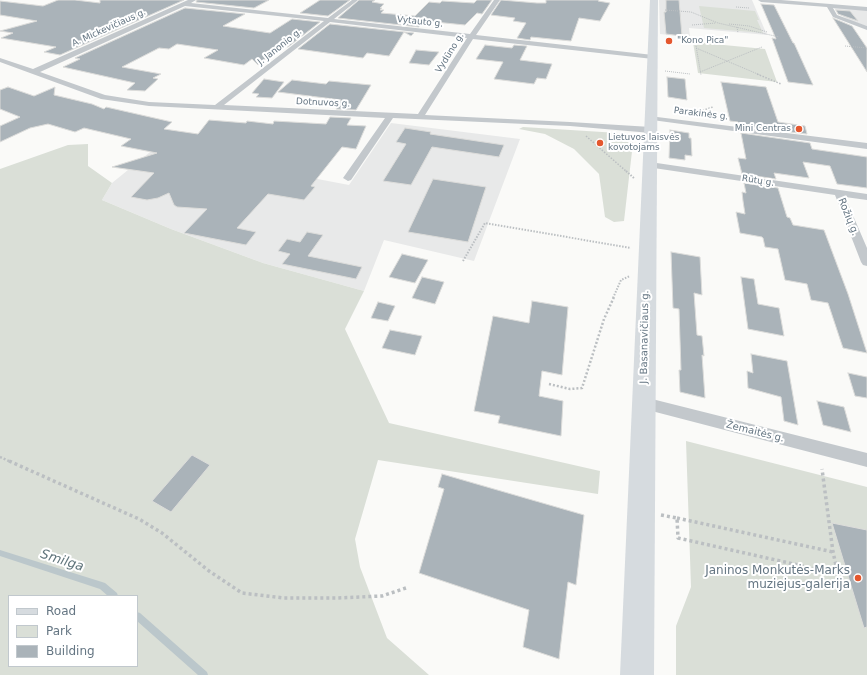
<!DOCTYPE html>
<html>
<head>
<meta charset="utf-8">
<style>
	body { margin:0 }
	#map { position:relative; width:867px; height:675px; overflow:hidden; background:#fafaf8; font-family:"DejaVu Sans",sans-serif }
	canvas { display:block }
	.legend { position:absolute; left:8px; top:595px; width:130px; height:72px; box-sizing:border-box; background:#fff; border:1px solid #c1c8cd; margin:0; padding:5px 7px; list-style:none; font-size:12px; color:#657683 }
	.legend li { display:flex; align-items:center; gap:8px; height:20px }
	.legend b { width:20px; border:1px solid #c1c8cd }
</style>
</head>
<body>
<div id="map">
<canvas width="867" height="675"></canvas>
<ul class="legend">
<li><b style="height:5px;background:#d6dbdf"></b>Road</li>
<li><b style="height:11px;background:#dadfd7"></b>Park</li>
<li><b style="height:11px;background:#aab3b9"></b>Building</li>
</ul>
</div>
<script>
const context = document.querySelector('canvas').getContext('2d');
context.lineJoin = 'round';
function fillPath(path, color) { context.fillStyle = color; context.fill(path, 'evenodd'); }
const toPath = rows => new Path2D(rows.map(r => 'M' + r).join(''));
function stroke(path, color, width, dash) { context.strokeStyle = color; context.lineWidth = width; context.lineCap = dash ? 'butt' : 'round'; context.setLineDash(dash || []); context.stroke(path); }
function label(font, color, halo, rows, align = 'center') {
  context.font = font + ' "DejaVu Sans",sans-serif'; context.lineWidth = 4; context.setLineDash([]); context.textBaseline = 'middle'; context.strokeStyle = halo; context.fillStyle = color; for (const [text, x, y, turn = 0] of rows) {
    context.save(); context.translate(x, y); context.rotate((+turn || 0) * Math.PI / 180); context.textAlign = isNaN(turn) ? turn : align; if (halo) context.strokeText(text, 0, 0); context.fillText(text, 0, 0); context.restore();
  }
}
const built = toPath([
	[659,0,752,0,767,35,689,28,690,37,660,34],
	[833,7,867,10,867,26,851,21,840,15],
	[391,123,520,139,474,261,384,240,364,291,263,263,171,229,102,200,112,183,155,148,349,185]
]);
const green = toPath([
	[699,6,755,11,759,20,757,20,763,33,704,28],
	[693,42,765,49,777,82,698,73],
	[523,127,634,134,624,221,614,222,605,217,599,174,574,149,545,134,519,129],
	[88,144,88,166,112,183,102,200,171,229,263,263,364,291,345,329,389,423,600,471,598,494,378,460,355,539,360,567,387,638,429,675,0,675,0,169,68,145],
	[9,596,137,596,137,666,9,666],
	[686,441,867,487,867,675,676,675,676,626,691,587]
]);
const stream = toPath([
	[0,550,102,582,105,583,117,593,118,596,108,596,100,589,0,556,0,550],
	[137,612,140,613,207,672,208,675,198,675,137,621,137,612]
]);
const building = toPath([
	[58,0,75,0,100,3,100,0,184,0,60,55,44,52,56,47,1,38,13,33,0,31,37,21,0,15,0,1,43,6,58,0],
	[197,0,269,0,254,8,196,2,197,0],
	[320,0,350,0,328,16,300,13,320,0],
	[359,0,375,0,372,2,384,4,380,8,382,8,380,10,384,10,381,13,415,16,429,2,440,3,442,1,474,3,477,0,492,0,482,14,477,13,465,25,425,21,419,27,338,18,359,0],
	[501,0,537,3,546,3,546,0,599,0,598,1,610,3,600,21,579,18,571,41,531,37,530,40,517,38,526,23,513,21,515,18,491,15,501,0],
	[666,0,679,0,682,36,666,34,664,12,666,12,666,0],
	[761,4,774,5,793,43,794,43,813,85,788,82,772,38,776,39,761,4],
	[185,8,245,14,223,26,270,33,292,19,320,22,288,47,282,46,258,65,252,59,244,65,204,58,218,50,177,44,169,49,159,48,122,67,161,74,153,78,158,79,145,91,127,90,135,83,63,67,80,59,75,58,185,8],
	[836,10,850,11,858,21,838,14,836,10],
	[833,18,852,26,867,48,867,72,833,18],
	[330,24,414,33,411,36,404,32,389,56,367,53,363,58,298,49,330,24],
	[485,45,512,48,514,45,527,46,520,60,552,64,546,79,537,78,534,84,494,79,503,62,476,59,485,45],
	[416,50,439,52,429,65,409,63,416,50],
	[667,77,685,79,687,100,668,97,667,77],
	[264,79,284,82,272,98,256,97,259,94,252,93,264,79],
	[292,80,326,84,329,81,371,85,356,110,336,109,341,100,278,92,292,80],
	[721,82,766,87,778,122,805,126,807,134,739,126,738,122,730,121,721,82],
	[8,87,34,96,55,87,54,95,92,104,104,109,106,107,172,122,164,129,198,134,209,120,246,123,247,121,273,124,274,121,326,124,330,117,351,118,347,125,366,126,356,149,342,147,311,186,315,187,304,200,268,194,237,228,256,232,246,245,184,233,207,209,177,207,174,205,169,193,158,198,147,200,131,197,154,173,112,167,157,153,121,146,131,139,84,128,75,132,48,124,30,128,0,142,0,126,20,117,0,109,0,90,8,87],
	[405,128,431,132,430,134,504,145,499,157,432,147,411,185,383,181,406,144,396,142,405,128],
	[670,130,689,133,689,138,691,138,692,156,685,155,685,160,669,158,670,130],
	[741,133,810,143,812,149,867,157,867,188,837,184,830,166,803,162,809,178,774,173,776,179,742,174,738,158,746,159,741,133],
	[433,179,486,187,468,242,408,232,433,179],
	[744,183,778,188,787,217,790,218,793,225,824,230,848,294,867,353,843,348,828,303,811,300,807,284,785,280,778,249,765,247,763,238,762,237,740,233,736,212,745,214,743,201,742,192,746,193,744,183],
	[307,232,323,235,308,256,362,267,356,279,282,264,290,254,278,251,287,239,300,242,307,232],
	[671,252,700,257,702,295,694,293,697,335,702,336,704,356,702,355,705,398,680,392,679,370,681,370,679,309,673,308,671,252],
	[402,254,428,260,415,283,389,277,402,254],
	[422,277,444,282,435,304,412,298,422,277],
	[741,277,754,279,758,304,779,308,784,336,748,329,741,277],
	[532,301,568,307,562,375,542,371,539,396,563,401,561,436,498,423,500,416,474,411,493,316,529,323,532,301],
	[378,302,395,306,388,321,371,318,378,302],
	[390,330,422,336,415,355,382,348,390,330],
	[751,354,787,361,798,425,784,421,781,397,748,388,747,371,753,373,751,354],
	[848,373,867,377,867,398,855,396,848,373],
	[817,401,844,407,851,432,823,425,817,401],
	[192,455,210,465,171,512,152,501,192,455],
	[442,474,584,515,576,585,568,582,559,659,523,647,529,610,419,573,444,489,438,487,442,474],
	[832,523,867,530,867,627,864,628,832,523]
]);
const pathFar4 = toPath([
	[736,7,749,8],
	[665,10,691,12,718,23,779,37],
	[729,24,749,26,767,32],
	[692,25,716,23],
	[737,27,738,33],
	[695,40,701,75],
	[845,46,867,48],
	[696,48,760,75],
	[665,71,690,74],
	[700,72,762,47]
]);
const pathFar3 = toPath([
	[757,74,781,84],
	[694,113,713,107],
	[586,136,627,172]
]);
const pathFar2 = toPath([
	[626,171,634,178],
	[463,261,485,223,631,248],
	[613,298,621,280,630,276]
]);
const pathFar1 = toPath([
	[549,384,570,389,582,388,604,319,614,297],
	[0,457,11,462]
]);
const path = toPath([
	[9,461,139,519,162,533,209,571,242,593,284,598,337,598,382,596,406,588],
	[661,515,677,518,678,538,838,574,833,552,822,469],
	[677,518,833,552]
]);
const minor = toPath([
	[188,0,196,0,191,3,328,18,352,0,358,0,334,19,470,34,494,0,500,0,476,35,653,55,656,57,653,59,473,39,425,115,570,122,651,127,655,130,651,133,570,126,393,118,351,180,348,181,343,178,385,118,149,106,101,99,0,62,0,58,33,69,188,0],
	[185,6,324,21,215,105,149,102,105,95,40,72,185,6],
	[330,22,467,38,418,114,224,105,330,22],
	[758,0,781,0,867,7,867,11,833,8,837,15,867,26,867,30,833,17,827,7,761,2,758,0],
	[649,116,867,143,867,149,652,120,648,118,649,116],
	[650,162,867,194,867,200,845,197,867,248,867,266,863,265,861,262,835,195,647,167,645,165,650,162],
	[644,397,867,453,867,467,644,409,639,407,637,403,639,399,644,397]
]);
const primary = toPath([
	[650,0,658,0,654,675,620,675,650,0]
]);
const markers = [
	[669,41,4,"#e4572e"],
	[799,129,4,"#e4572e"],
	[600,143,4,"#e4572e"],
	[858,578,4,"#e4572e"]
];
const farStreetnames = [
	["Vytauto g.",420,22,6],
	["A. Mickevičiaus g.",109,28,-24],
	["J. Janonio g.",280,47,-38],
	["Vydūno g.",450,53,-58],
	["Dotnuvos g.",323,103,3],
	["Parakinės g.",701,114,7],
	["Rūtų g.",758,181,9]
];
const farPoinames = [
	["\"Kono Pica\"",677,41],
	["Mini Centras",791,129,"right"],
	["Lietuvos laisvės",608,138],
	["kovotojams",608,148]
];
const streetNames = [
	["Rožių g.",848,217,68],
	["J. Basanavičiaus g.",645,337,-89],
	["Žemaitės g.",755,432,14]
];
const nearPoinames = [
	["Janinos Monkutės-Marks",850,571],
	["muziejus-galerija",850,585]
];
const nearWaternames = [
	["Smilga",62,561,18]
];
fillPath(built, '#e8e9e9');
fillPath(green, '#dadfd7');
fillPath(stream, '#bbc7cb');
fillPath(building, '#aab3b9');
stroke(building, '#dcdcda', 1);
stroke(pathFar4, '#bbbfc2', 1, [1, 1]);
stroke(pathFar3, '#bbbfc2', 1.5, [1.5, 1.5]);
stroke(pathFar2, '#bbbfc2', 2, [1.5, 1.5]);
stroke(pathFar1, '#bbbfc2', 2.5, [2, 2]);
stroke(path, '#bbbfc2', 3.5, [3, 3]);
fillPath(minor, '#c3c8cc');
fillPath(primary, '#d6dbdf');
for (const [x, y, r, color] of markers) { const dot = new Path2D(); dot.arc(x, y, r, 0, 2 * Math.PI); context.fillStyle = color; context.fill(dot); stroke(dot, '#fff', 1.5); }
label('9px', '#657683', '#fff', farStreetnames);
label('9px', '#657683', '#fff', farPoinames, 'left');
label('10px', '#657683', '#fff', streetNames);
label('12px', '#657683', '#fff', nearPoinames, 'right');
label('italic 13px', '#60757c', '#fff', nearWaternames);
</script>
</body>
</html>
